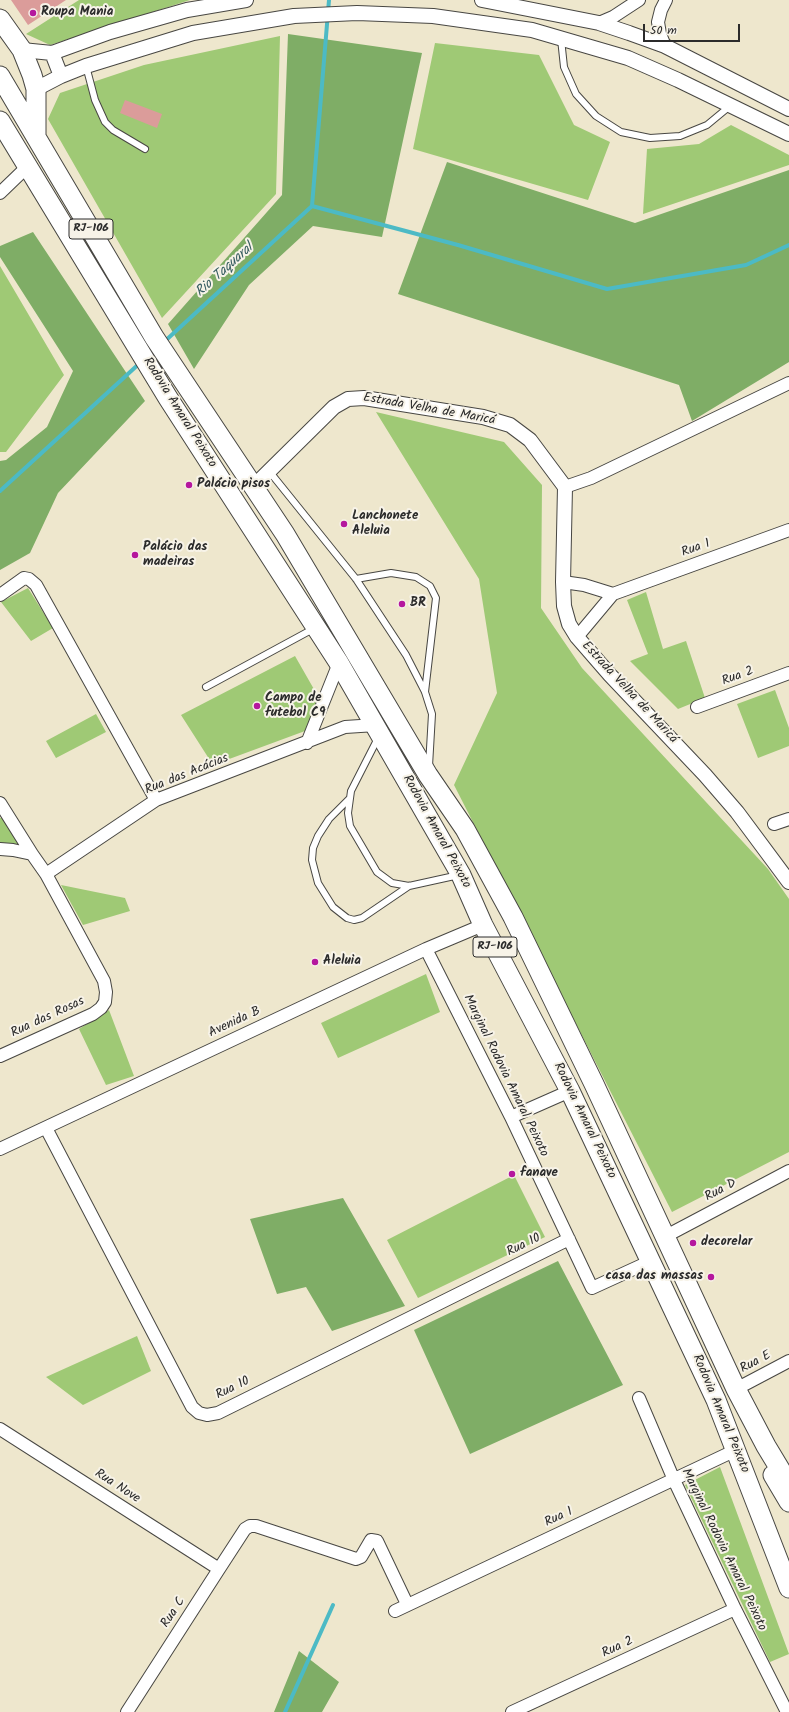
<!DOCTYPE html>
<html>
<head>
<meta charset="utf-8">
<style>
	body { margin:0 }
	#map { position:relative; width:789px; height:1712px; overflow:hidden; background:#eee7cd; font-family:Kalam,sans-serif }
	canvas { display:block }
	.scale { position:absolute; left:643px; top:24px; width:97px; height:18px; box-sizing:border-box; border:2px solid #2b2b2b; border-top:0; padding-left:5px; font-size:12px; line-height:14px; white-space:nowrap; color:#2b2b2b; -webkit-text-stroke:3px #f7f3e8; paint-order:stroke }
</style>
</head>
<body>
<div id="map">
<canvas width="789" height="1712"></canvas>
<div class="scale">50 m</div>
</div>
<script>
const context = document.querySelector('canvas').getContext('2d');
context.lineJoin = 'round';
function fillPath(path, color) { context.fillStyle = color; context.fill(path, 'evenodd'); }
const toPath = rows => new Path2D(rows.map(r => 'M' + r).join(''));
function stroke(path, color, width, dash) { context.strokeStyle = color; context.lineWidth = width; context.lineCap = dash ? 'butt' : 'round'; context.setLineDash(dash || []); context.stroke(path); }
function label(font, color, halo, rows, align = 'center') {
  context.font = font + ' Kalam,sans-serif'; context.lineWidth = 4; context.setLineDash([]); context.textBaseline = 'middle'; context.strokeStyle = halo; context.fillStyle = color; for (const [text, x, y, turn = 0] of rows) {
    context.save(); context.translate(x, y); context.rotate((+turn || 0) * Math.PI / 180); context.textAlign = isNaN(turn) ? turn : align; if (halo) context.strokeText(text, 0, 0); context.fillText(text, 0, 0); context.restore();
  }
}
const green = toPath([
	[79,0,190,0,50,45,26,34],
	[280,36,276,194,162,318,48,119,60,93,144,65],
	[435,43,539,55,574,125,610,142,588,200,413,149],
	[731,125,789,155,789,165,643,214,647,149,699,144],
	[0,266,64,375,6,452,0,452],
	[376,412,504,442,542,485,541,608,582,668,768,869,789,899,789,1152,672,1212,454,785,497,693,479,579],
	[28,588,53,628,31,641,1,602],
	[646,592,663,649,686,641,705,698,678,709,630,661,648,654,627,600],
	[295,656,319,698,305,731,213,765,181,715],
	[775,690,789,728,789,746,758,758,737,704],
	[96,714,106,732,56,758,46,741],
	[0,818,4,818,20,845,0,846],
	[61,885,125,898,130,911,83,925],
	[426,974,440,1012,338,1058,321,1023],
	[109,1010,134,1076,106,1085,79,1029],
	[514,1175,545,1237,418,1298,387,1240],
	[137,1336,151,1371,83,1405,46,1377],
	[720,1467,789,1654,770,1662,685,1485]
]);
const forest = toPath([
	[288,34,422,53,382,237,313,226,249,285,194,369,168,324,282,195],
	[447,162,635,223,789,170,789,362,692,421,679,385,398,294],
	[33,232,145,401,58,493,30,553,0,570,0,461,6,460,47,427,73,371,0,257,0,246],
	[343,1198,405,1306,332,1331,306,1287,277,1294,250,1219],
	[558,1261,623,1385,470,1454,414,1330],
	[299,1651,339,1682,322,1712,274,1712]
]);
const stream = toPath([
	[312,206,458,245,607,289,746,265,789,245],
	[164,342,312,206,329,0],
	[0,491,141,362],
	[285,1712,333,1605]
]);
const building = toPath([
	[11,0,66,0,28,25],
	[125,100,162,114,157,128,120,113]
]);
const service = toPath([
	[561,39,564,67,576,94,596,116,621,132,650,138,680,136,707,125,730,106],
	[86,66,95,100,105,122,113,130,145,149],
	[269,471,356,579,406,655,425,692,432,714,429,766],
	[356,579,391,573,416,577,430,586,436,598,425,692],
	[206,687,313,629],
	[378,738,351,791,348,813,350,826,377,872,392,883,409,886,459,875],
	[349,799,329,819,318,836,313,848,312,860,318,883,333,907,347,918,354,920,362,918,409,886]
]);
const minor = toPath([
	[599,23,613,17,639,0],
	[665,46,660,34,658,22,661,10,666,0],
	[0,193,28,166],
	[565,487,591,478,789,383],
	[563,582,584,585,613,594,577,637],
	[613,594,789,530],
	[0,595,24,578,29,579,36,585,156,800],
	[697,707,789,673],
	[307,743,339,663],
	[0,803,32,854,46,874,104,981,106,992,105,1002,101,1008,93,1014,0,1056],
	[774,824,789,819],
	[0,849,13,850,32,854],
	[46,874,156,800,345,727,376,725],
	[426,949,511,1117,592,1288,651,1261],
	[511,1117,570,1091],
	[46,1128,192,1407,199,1413,207,1415,218,1413,569,1239],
	[0,1149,426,949,483,925],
	[666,1236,789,1171],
	[736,1389,789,1361],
	[639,1398,674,1480,735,1609,787,1712],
	[0,1429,219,1569],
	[395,1611,736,1450],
	[127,1712,219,1569,245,1529,250,1526,256,1526,356,1559,361,1557,371,1540,377,1541,407,1604],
	[512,1712,735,1609]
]);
const tertiary = toPath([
	[482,0,599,23,629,33,665,46,789,109],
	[22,50,52,53,110,32,187,10,246,0],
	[52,53,61,76],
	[36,89,61,76,86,66,193,33,294,16,357,13,433,16,532,30,628,58,678,80,789,134],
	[253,487,334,407,348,399,364,398,483,417,510,425,530,440,565,487,563,582,564,606,569,624,577,637,610,675,705,775,737,812,789,882]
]);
const trunk = toPath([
	[0,19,22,50,32,75,36,89,36,134],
	[0,76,154,337,285,534,428,775,465,829,513,917,594,1084,736,1389,766,1446,789,1484],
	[0,121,168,398,339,663,461,875,483,925,570,1091,716,1400,789,1588],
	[773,1475,789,1502]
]);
const markers = [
	[33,13,4,"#b5179e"],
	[189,485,4,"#b5179e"],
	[344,524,4,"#b5179e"],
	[135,555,4,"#b5179e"],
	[402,604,4,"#b5179e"],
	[257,706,4,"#b5179e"],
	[315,962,4,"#b5179e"],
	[512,1174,4,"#b5179e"],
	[693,1243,4,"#b5179e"],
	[711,1277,4,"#b5179e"]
];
const shields = [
	[91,229,44],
	[495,947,44]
];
const shieldNames = [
	["RJ-106",91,229],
	["RJ-106",495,947]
];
const poiNames = [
	["Roupa Mania",41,13],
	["Palácio pisos",197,485],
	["Lanchonete",352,517],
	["Aleluia",352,532],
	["Palácio das",143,548],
	["madeiras",143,563],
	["BR",410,604],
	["Campo de",265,699],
	["futebol C9",265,714],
	["Aleluia",323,962],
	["fanave",520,1174],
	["decorelar",701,1243],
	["casa das massas",703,1277,"right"]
];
const streetNames = [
	["Estrada Velha de Maricá",429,410,10],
	["Rodovia Amaral Peixoto",179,413,58],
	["Rua 1",696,549,-20],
	["Rua 2",738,677,-20],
	["Estrada Velha de Maricá",629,693,47],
	["Rua das Acácias",187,775,-22],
	["Rodovia Amaral Peixoto",436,832,61],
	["Rua das Rosas",48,1018,-25],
	["Avenida B",235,1023,-25],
	["Marginal Rodovia Amaral Peixoto",505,1076,64],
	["Rodovia Amaral Peixoto",584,1121,64],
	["Rua D",721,1191,-28],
	["Rua 10",524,1246,-26],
	["Rua E",756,1363,-28],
	["Rua 10",233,1389,-26],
	["Rodovia Amaral Peixoto",720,1414,67],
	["Rua Nove",117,1487,33],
	["Rua 1",559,1518,-25],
	["Marginal Rodovia Amaral Peixoto",723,1550,64],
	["Rua C",174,1613,-57],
	["Rua 2",618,1648,-25]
];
const waterNames = [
	["Rio Taquaral",225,271,-42]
];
fillPath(green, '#9fc975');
fillPath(forest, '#7fad66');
stroke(stream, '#4cbac5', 4);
fillPath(building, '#db9c9a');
stroke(service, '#484743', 8);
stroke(minor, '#484743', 14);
stroke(tertiary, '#484743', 16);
stroke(trunk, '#484743', 21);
stroke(service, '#fff', 6);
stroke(minor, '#fff', 12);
stroke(tertiary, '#fff', 14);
stroke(trunk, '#fff', 19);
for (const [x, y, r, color] of markers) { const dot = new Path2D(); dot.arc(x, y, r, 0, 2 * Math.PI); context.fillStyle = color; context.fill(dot); stroke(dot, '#f7f3e8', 1.5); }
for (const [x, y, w] of shields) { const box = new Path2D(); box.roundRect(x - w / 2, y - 10, w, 20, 3); context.fillStyle = '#f7f3e8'; context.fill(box); stroke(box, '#2b2b2b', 1); }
label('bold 12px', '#2b2b2b', null, shieldNames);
label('bold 13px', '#2b2b2b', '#f7f3e8', poiNames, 'left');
label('13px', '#2b2b2b', '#f7f3e8', streetNames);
label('italic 14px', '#375d61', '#f7f3e8', waterNames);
</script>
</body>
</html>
